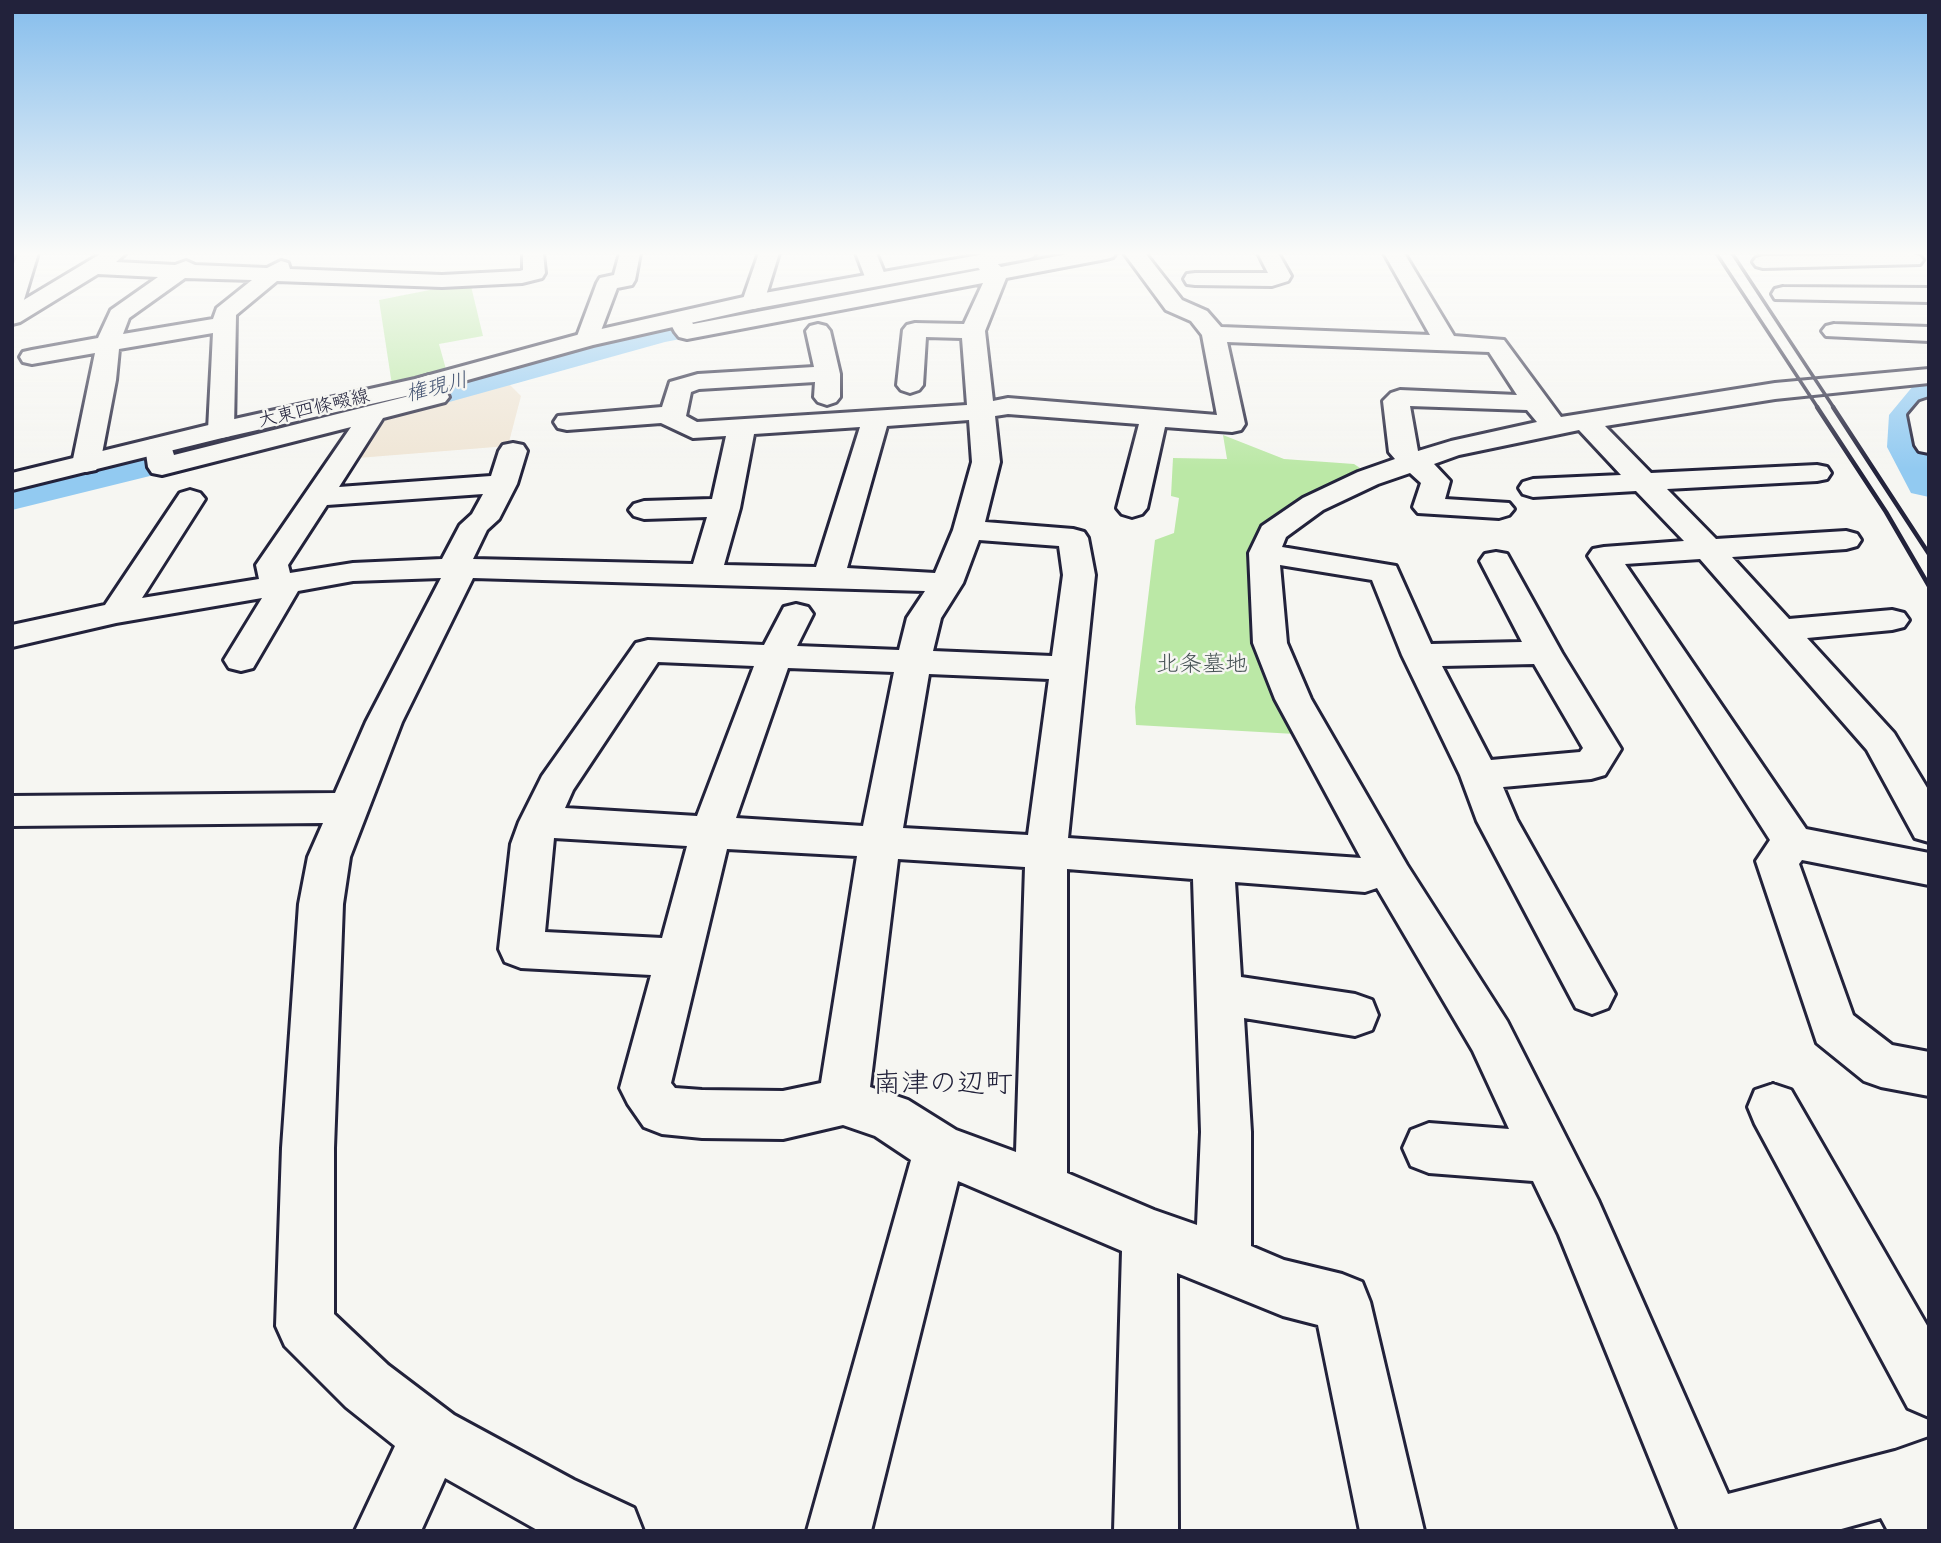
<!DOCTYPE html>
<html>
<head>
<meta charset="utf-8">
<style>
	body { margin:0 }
	#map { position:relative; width:1941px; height:1543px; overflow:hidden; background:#f6f6f2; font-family:Itim,sans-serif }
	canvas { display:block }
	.frame { position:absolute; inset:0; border:14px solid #22223b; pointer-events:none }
</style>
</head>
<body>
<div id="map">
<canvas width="1941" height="1543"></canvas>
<div class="frame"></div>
</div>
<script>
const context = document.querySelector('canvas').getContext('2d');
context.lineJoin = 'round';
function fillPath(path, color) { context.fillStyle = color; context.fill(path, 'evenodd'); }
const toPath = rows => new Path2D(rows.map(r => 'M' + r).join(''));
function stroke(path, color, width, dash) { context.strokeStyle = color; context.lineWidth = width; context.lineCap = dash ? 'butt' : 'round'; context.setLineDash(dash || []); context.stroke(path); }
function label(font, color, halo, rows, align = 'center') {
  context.font = font + ' Itim,"Klee One",sans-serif'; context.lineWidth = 5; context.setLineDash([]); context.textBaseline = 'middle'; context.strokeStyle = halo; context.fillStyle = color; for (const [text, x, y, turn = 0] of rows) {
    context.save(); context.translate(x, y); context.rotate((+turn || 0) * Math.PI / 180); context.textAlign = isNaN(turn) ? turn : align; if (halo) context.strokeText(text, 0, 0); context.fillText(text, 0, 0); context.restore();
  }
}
const built = toPath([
	[508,383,521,396,508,446,358,458,389,412]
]);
const green = toPath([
	[470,282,483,336,439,344,447,373,392,385,379,300],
	[1223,435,1284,459,1354,464,1360,468,1274,516,1258,533,1255,550,1295,734,1136,725,1135,707,1155,540,1174,533,1179,498,1171,496,1173,458,1227,459]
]);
const river = toPath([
	[1010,253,1087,253,1082,261,1069,264,665,342,442,404,12,510,12,480,141,447,419,382,660,319,1010,253],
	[1929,382,1929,497,1911,493,1887,447,1889,415,1913,386,1929,382]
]);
const minor = toPath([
	[102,253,126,253,116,262,175,265,186,261,195,265,267,268,281,261,288,263,290,269,442,275,520,271,523,270,523,253,543,253,545,273,542,278,522,283,442,287,277,281,236,315,234,430,230,436,221,438,212,436,208,430,213,333,119,349,116,380,100,464,96,470,86,472,76,470,72,464,95,353,32,364,23,362,20,357,23,352,32,350,98,338,111,310,158,277,98,274,20,322,12,324,12,307,102,253],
	[185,278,252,280,217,308,213,319,123,334,129,318,185,278],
	[620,253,640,253,635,280,632,285,617,288,596,344,580,344,576,339,597,283,600,278,614,275,620,253],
	[759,253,779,253,764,302,761,307,753,309,745,307,742,302,759,253],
	[856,253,876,253,887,280,884,285,868,285,856,253],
	[1073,253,1116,253,1113,257,1106,259,1006,278,985,331,993,401,1008,398,1217,415,1202,335,1191,321,1166,310,1124,253,1145,253,1182,300,1207,311,1221,327,1430,335,1384,253,1404,253,1454,336,1504,340,1561,417,1775,383,1929,369,1929,383,1775,399,1605,426,1651,473,1817,465,1827,467,1831,473,1827,479,1817,481,1667,489,1716,539,1846,531,1857,534,1861,540,1857,546,1846,549,1732,557,1789,619,1892,610,1904,613,1909,620,1904,627,1892,630,1807,638,1894,733,1929,791,1929,842,1915,838,1867,750,1700,559,1625,564,1806,829,1929,853,1929,885,1802,860,1799,864,1853,1015,1892,1045,1929,1052,1929,1096,1881,1087,1864,1081,1817,1043,1756,861,1770,840,1588,556,1593,549,1604,547,1684,541,1636,491,1533,497,1523,494,1519,488,1523,482,1533,479,1621,475,1579,430,1459,455,1434,464,1450,481,1445,499,1509,503,1514,509,1509,515,1499,518,1418,513,1413,507,1421,483,1410,473,1378,484,1323,510,1286,537,1282,547,1396,566,1431,644,1522,642,1480,561,1485,554,1496,552,1507,554,1562,653,1621,749,1605,775,1591,779,1503,787,1517,820,1615,994,1608,1008,1592,1014,1576,1008,1477,821,1460,775,1402,655,1372,580,1280,565,1287,643,1311,699,1407,865,1507,1021,1598,1200,1728,1494,1895,1451,1929,1439,1929,1531,1888,1531,1881,1518,1834,1531,1679,1531,1559,1235,1533,1181,1429,1173,1411,1166,1403,1148,1411,1130,1429,1123,1509,1129,1473,1051,1377,888,1365,892,1235,882,1241,977,1355,994,1372,1000,1378,1015,1372,1030,1355,1036,1244,1018,1251,1132,1251,1246,1284,1260,1342,1274,1362,1282,1370,1302,1424,1531,1360,1531,1318,1325,1283,1316,1177,1273,1178,1531,1114,1531,1122,1251,958,1181,871,1531,807,1531,911,1160,875,1136,843,1125,783,1139,702,1138,662,1134,644,1127,628,1104,620,1088,651,975,521,968,505,962,499,949,511,844,519,822,542,776,636,643,648,640,764,645,784,607,796,604,808,607,813,614,797,646,899,650,907,618,925,591,473,578,402,722,350,857,343,904,334,1148,334,1314,388,1365,454,1415,574,1480,634,1508,643,1531,539,1531,445,1478,421,1531,355,1531,395,1446,346,1407,285,1346,276,1326,282,1148,299,904,308,857,323,823,12,826,12,796,335,793,366,722,441,578,353,581,298,591,253,668,241,671,229,668,224,660,262,598,116,623,12,647,12,625,105,605,180,493,190,490,200,493,205,499,142,598,259,579,256,565,351,427,162,475,152,473,148,467,145,446,149,440,159,438,169,440,174,455,421,393,416,383,420,378,429,375,438,378,442,383,449,397,445,402,383,418,339,487,491,476,499,451,503,445,513,443,523,445,527,451,517,484,499,519,487,530,473,559,693,564,707,517,644,519,634,516,629,510,634,504,644,501,712,499,726,436,693,438,661,423,567,430,558,428,554,422,558,416,662,407,670,382,698,374,814,367,806,331,810,326,818,324,826,326,830,331,840,374,840,397,836,402,827,405,818,402,814,397,815,382,699,389,691,392,686,416,697,422,967,405,962,338,926,337,923,385,919,390,910,393,901,390,897,385,903,330,907,325,915,323,964,324,983,283,687,339,679,337,675,332,668,319,671,314,687,314,693,324,980,270,974,262,977,258,984,256,991,258,1001,267,1073,253],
	[1227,342,1489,352,1517,395,1400,390,1391,393,1383,401,1389,452,1395,459,1358,472,1303,498,1262,526,1249,553,1253,643,1275,699,1361,858,1068,838,1095,575,1088,538,1084,532,1073,529,985,522,1000,462,995,416,1008,414,1139,424,1117,508,1122,514,1132,517,1142,514,1147,508,1165,427,1232,432,1241,430,1245,424,1227,342],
	[1410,406,1527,410,1537,422,1451,441,1418,451,1410,406],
	[969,420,972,462,953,530,935,573,847,568,887,426,969,420],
	[860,427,816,567,724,565,740,508,754,434,860,427],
	[483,494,472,514,460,525,442,559,353,563,290,573,288,565,327,505,483,494],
	[979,540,1059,546,1063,575,1052,656,933,651,941,618,963,583,979,540],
	[658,662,754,666,697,816,565,808,573,790,658,662],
	[1534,664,1583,748,1580,752,1491,760,1442,666,1534,664],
	[788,668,894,672,863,826,736,818,788,668],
	[929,674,1049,679,1028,835,903,828,929,674],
	[554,838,687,846,662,938,545,932,554,838],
	[727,849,857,856,821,1083,783,1091,702,1090,675,1088,671,1083,727,849],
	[898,859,1025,867,1016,1152,956,1130,908,1100,870,1087,898,859],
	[1067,869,1193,879,1201,1132,1197,1225,1154,1210,1067,1173,1067,869],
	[1258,253,1278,253,1291,276,1288,281,1272,286,1195,285,1187,284,1184,279,1187,274,1195,273,1268,273,1258,253],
	[1913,254,1920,256,1923,260,1920,264,1763,268,1756,266,1753,262,1756,258,1763,256,1913,254],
	[1783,287,1929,288,1929,302,1775,299,1772,294,1775,289,1783,287],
	[1834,324,1929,327,1929,341,1826,336,1822,331,1826,326,1834,324],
	[1929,399,1929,453,1919,451,1915,445,1909,415,1920,402,1929,399],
	[1773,1084,1791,1090,1929,1329,1929,1417,1908,1408,1755,1124,1748,1107,1755,1090,1773,1084]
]);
const secondary = toPath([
	[991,253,1036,253,1033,257,1026,259,753,309,593,345,428,391,222,438,12,490,12,473,221,422,415,379,588,332,753,295,991,253]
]);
const trunk = toPath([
	[18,253,38,253,23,303,20,308,12,310,12,269,18,253]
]);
const railFar1 = toPath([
	[1716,253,1818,408],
	[1732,253,1834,408]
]);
const rail = toPath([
	[1817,407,1886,512,1929,586],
	[1833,407,1929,554]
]);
const farStreetnames = [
	["大東四條畷線",314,409,-13]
];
const farWaternames = [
	["権現川",437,388,-14]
];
const parkNames = [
	["北条墓地",1202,665]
];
const nearNeighbourhoodnames = [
	["南津の辺町",943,1085]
];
fillPath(built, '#efe5d5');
fillPath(green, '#bbe8a6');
fillPath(river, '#92caf1');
stroke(minor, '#22223b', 6);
stroke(secondary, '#22223b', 6);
stroke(trunk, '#22223b', 6);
fillPath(minor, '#f6f6f2');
fillPath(secondary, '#f6f6f2');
fillPath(trunk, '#f6f6f2');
stroke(railFar1, '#22223b', 3.5);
stroke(rail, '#22223b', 4.5);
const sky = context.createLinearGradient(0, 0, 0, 469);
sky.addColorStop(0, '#85bdec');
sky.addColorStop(0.54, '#fbfbf9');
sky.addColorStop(1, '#fbfbf900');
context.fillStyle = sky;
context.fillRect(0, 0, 1941, 469);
label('19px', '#22223b', '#f6f6f2', farStreetnames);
label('italic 21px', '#445472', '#f6f6f2', farWaternames);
label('23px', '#485456', '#f6f6f2', parkNames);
label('28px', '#22223b', '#f6f6f2', nearNeighbourhoodnames);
</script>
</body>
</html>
